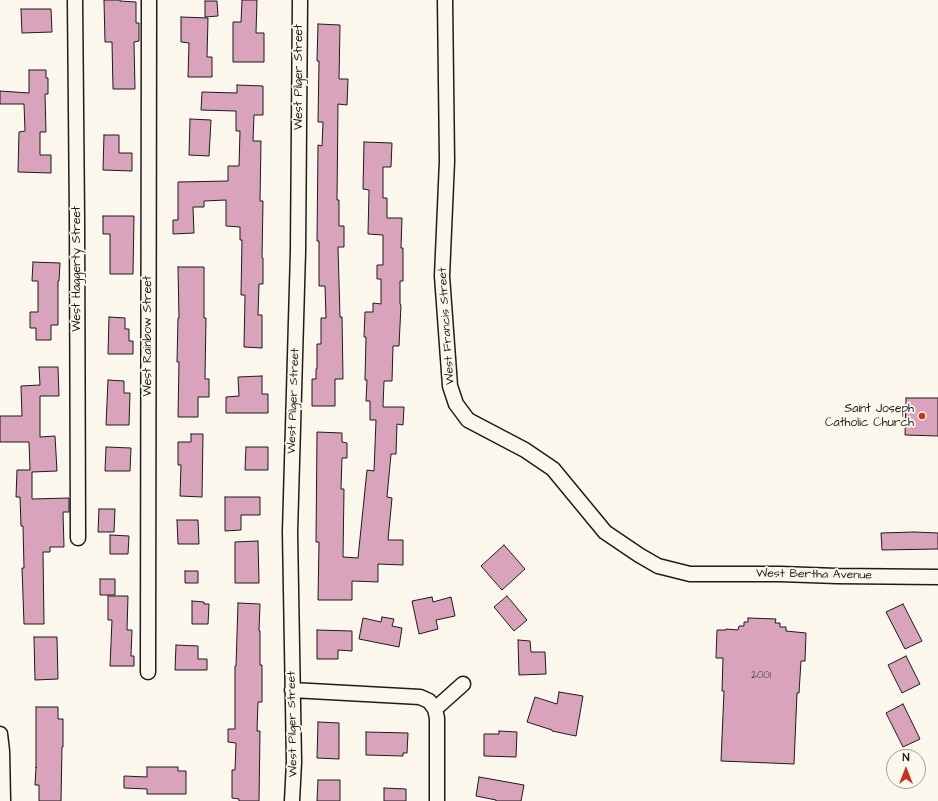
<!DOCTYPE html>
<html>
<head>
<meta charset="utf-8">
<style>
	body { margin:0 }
	#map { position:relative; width:938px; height:801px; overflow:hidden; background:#fbf7ec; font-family:"Architects Daughter",sans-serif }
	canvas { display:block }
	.north { position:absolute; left:886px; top:749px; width:40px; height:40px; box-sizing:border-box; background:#fbf7ec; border:1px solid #a29f99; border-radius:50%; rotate:0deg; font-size:11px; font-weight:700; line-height:16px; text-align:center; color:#1c1c1c }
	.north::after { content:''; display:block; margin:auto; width:14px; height:18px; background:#c8321e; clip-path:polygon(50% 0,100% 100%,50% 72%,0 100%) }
</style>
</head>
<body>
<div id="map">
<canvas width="938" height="801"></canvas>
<div class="north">N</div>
</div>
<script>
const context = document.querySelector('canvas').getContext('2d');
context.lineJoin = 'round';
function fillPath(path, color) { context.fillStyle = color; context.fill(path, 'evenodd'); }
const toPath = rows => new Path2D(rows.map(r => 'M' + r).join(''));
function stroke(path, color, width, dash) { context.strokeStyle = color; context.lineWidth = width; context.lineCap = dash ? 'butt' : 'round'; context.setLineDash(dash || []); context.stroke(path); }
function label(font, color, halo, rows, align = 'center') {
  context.font = font + ' "Architects Daughter",sans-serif'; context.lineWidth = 3.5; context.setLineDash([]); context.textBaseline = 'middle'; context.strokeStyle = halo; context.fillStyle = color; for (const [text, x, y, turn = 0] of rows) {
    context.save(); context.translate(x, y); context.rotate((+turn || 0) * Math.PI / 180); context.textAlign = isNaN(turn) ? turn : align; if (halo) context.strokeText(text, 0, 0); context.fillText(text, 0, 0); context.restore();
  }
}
const building = toPath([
	[104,0,120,0,120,1,136,2,136,23,139,23,139,41,134,42,135,89,113,89,112,42,105,42,104,0],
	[242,0,257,0,256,33,264,33,264,62,233,62,233,22,241,22,242,0],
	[205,1,217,1,218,16,205,17,205,1],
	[21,9,51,9,52,32,22,33,21,9],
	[181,17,208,18,207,57,212,57,212,77,188,77,189,43,181,42,181,17],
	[318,24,340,25,339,79,348,79,347,105,338,104,337,200,339,200,339,226,344,226,344,247,338,247,340,317,342,317,343,379,335,379,335,406,312,406,312,379,316,379,316,369,317,369,317,344,321,344,321,318,326,318,325,286,319,286,319,241,317,241,318,145,322,146,323,122,318,122,319,61,317,61,318,24],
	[29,70,46,70,46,78,48,78,48,94,45,94,46,132,40,132,40,155,51,155,51,173,18,172,19,132,25,131,24,104,0,104,0,91,29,93,29,70],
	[237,85,263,86,263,115,254,115,253,141,261,141,260,201,263,201,262,258,263,258,263,284,259,284,258,315,262,315,262,348,244,347,245,295,241,295,242,240,240,240,240,227,226,226,226,200,204,201,204,207,193,207,194,233,173,234,173,220,178,220,178,182,228,181,228,166,239,166,240,131,236,131,236,111,201,110,202,92,237,93,237,85],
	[190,119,211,120,209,156,189,155,190,119],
	[104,135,119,135,119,153,132,153,132,171,103,170,104,135],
	[364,142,392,143,391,167,383,167,383,198,387,198,387,218,402,218,401,248,403,248,403,281,400,281,400,304,401,305,399,346,393,346,392,381,384,381,383,407,404,407,403,425,397,424,396,454,391,454,387,497,392,498,388,540,403,540,403,565,378,564,378,582,352,581,352,600,318,600,319,542,316,542,317,432,342,433,342,442,347,443,347,458,342,458,341,489,344,489,343,557,358,558,367,470,374,471,376,420,370,420,370,401,366,401,367,380,365,380,366,337,364,337,365,312,373,312,373,303,381,304,381,279,377,279,377,265,383,265,383,235,368,234,369,190,363,189,364,142],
	[103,216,134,216,133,274,110,274,110,234,103,234,103,216],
	[33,262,60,263,59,281,58,281,58,325,51,325,51,340,36,340,36,328,30,328,30,312,38,312,38,281,32,281,33,262],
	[178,267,204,267,204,318,206,318,205,379,209,379,209,397,198,397,198,417,178,417,179,362,177,362,178,318,179,318,178,267],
	[109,317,125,318,125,329,129,329,129,341,133,341,133,354,108,354,109,317],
	[39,367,58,367,59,396,40,396,40,437,55,436,57,471,32,472,32,499,69,498,69,512,63,512,64,547,50,547,50,552,43,552,44,624,24,624,22,568,24,568,23,526,21,526,20,497,16,497,17,470,30,470,29,442,0,442,0,416,22,416,21,386,40,385,39,367],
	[262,376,262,394,268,394,268,413,226,413,226,397,239,396,238,377,262,376],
	[108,380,124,381,124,393,130,393,129,425,106,425,108,380],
	[906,398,938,398,938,436,905,435,906,398],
	[191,434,203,434,202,497,180,496,181,465,178,465,178,442,191,442,191,434],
	[106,447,131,448,130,471,105,471,106,447],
	[246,447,268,447,268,470,245,470,246,447],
	[225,497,260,497,260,515,241,515,241,530,225,531,225,497],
	[99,509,115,509,114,532,98,532,99,509],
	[177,520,198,520,199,544,178,544,177,520],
	[914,532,938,533,938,549,882,550,881,533,914,532],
	[110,535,129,536,128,554,110,554,110,535],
	[258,541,259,583,235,583,235,542,258,541],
	[504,545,525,569,502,590,481,566,504,545],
	[185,571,198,571,198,583,185,583,185,571],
	[100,579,115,579,115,595,100,595,100,579],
	[108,596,128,596,127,630,132,630,131,656,134,656,134,666,110,666,112,620,108,620,108,596],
	[507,596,527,620,514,631,494,607,507,596],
	[432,597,433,602,451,597,455,616,436,620,438,629,419,634,412,601,432,597],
	[192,601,204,602,204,604,209,604,208,624,192,624,192,601],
	[238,603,260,604,259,631,260,631,260,665,262,665,262,702,258,702,257,731,260,731,259,801,239,801,239,799,232,798,232,770,235,770,236,743,228,742,228,729,235,729,235,666,236,666,238,603],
	[903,604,922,641,905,649,886,612,903,604],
	[382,617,394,619,392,626,402,628,399,647,359,639,363,618,381,622,382,617],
	[748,618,776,619,775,623,780,623,780,627,786,627,786,631,806,633,805,661,801,661,799,693,797,693,794,764,721,761,724,691,722,691,723,658,716,658,717,630,726,630,726,629,738,630,739,626,744,626,744,622,748,622,748,618],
	[317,630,352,631,352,651,338,650,338,659,317,659,317,630],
	[34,637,57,637,58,679,35,680,34,637],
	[518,640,530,641,531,652,545,652,546,674,519,675,518,640],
	[176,645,198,646,198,659,207,659,207,670,175,670,176,645],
	[906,656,920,684,902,693,888,665,906,656],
	[559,692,583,696,576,736,552,731,552,730,527,722,535,697,557,704,559,692],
	[903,704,920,739,903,747,886,713,903,704],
	[36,707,58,707,58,719,63,719,63,747,62,747,61,801,39,801,39,785,35,785,36,767,36,768,36,707],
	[318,722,339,723,339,759,317,758,318,722],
	[499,731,517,732,516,757,484,756,484,734,499,734,499,731],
	[366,732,408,733,407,753,403,753,403,756,366,755,366,732],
	[147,767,178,767,178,771,186,771,186,794,147,794,147,789,124,788,124,776,147,777,147,767],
	[479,777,524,785,521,801,496,801,496,800,476,796,479,777],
	[318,780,340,780,340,801,317,801,318,780],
	[384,788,406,789,406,801,384,801,384,788]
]);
const minor = toPath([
	[75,0,77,218,78,538],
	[445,0,447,161,442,276,450,386,456,404,468,420,525,450,553,469,605,532,639,555,658,566,690,574,780,574,837,576,938,577],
	[148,672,149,0],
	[292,690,420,697,429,701,435,709,437,718,437,801],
	[435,709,463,684],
	[0,734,2,751,3,801],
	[292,801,294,762,290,532,298,251,300,0]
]);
const markers = [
	[922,416,4,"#c8321e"]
];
const numberNames = [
	["2001",761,676]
];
const streetNames = [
	["West Pilger Street",299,77,-90],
	["West Haggerty Street",77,269,-90],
	["West Francis Street",447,326,-94],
	["West Rainbow Street",148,336,-90],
	["West Pilger Street",294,401,-88],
	["West Bertha Avenue",814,575,1],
	["West Pilger Street",293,724,-91]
];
const poiNames = [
	["Saint Joseph",914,409],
	["Catholic Church",914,423]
];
fillPath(building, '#d9a3bb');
stroke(building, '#1c1c1c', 1);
stroke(minor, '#1c1c1c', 17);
stroke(minor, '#fbf7ec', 14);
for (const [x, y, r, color] of markers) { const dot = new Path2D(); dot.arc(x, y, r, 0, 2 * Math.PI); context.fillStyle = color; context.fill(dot); stroke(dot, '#fbf7ec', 1.5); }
label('10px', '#4b3e44', null, numberNames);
label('12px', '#1c1c1c', '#fbf7ec', streetNames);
label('12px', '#1c1c1c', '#fbf7ec', poiNames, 'right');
</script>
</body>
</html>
